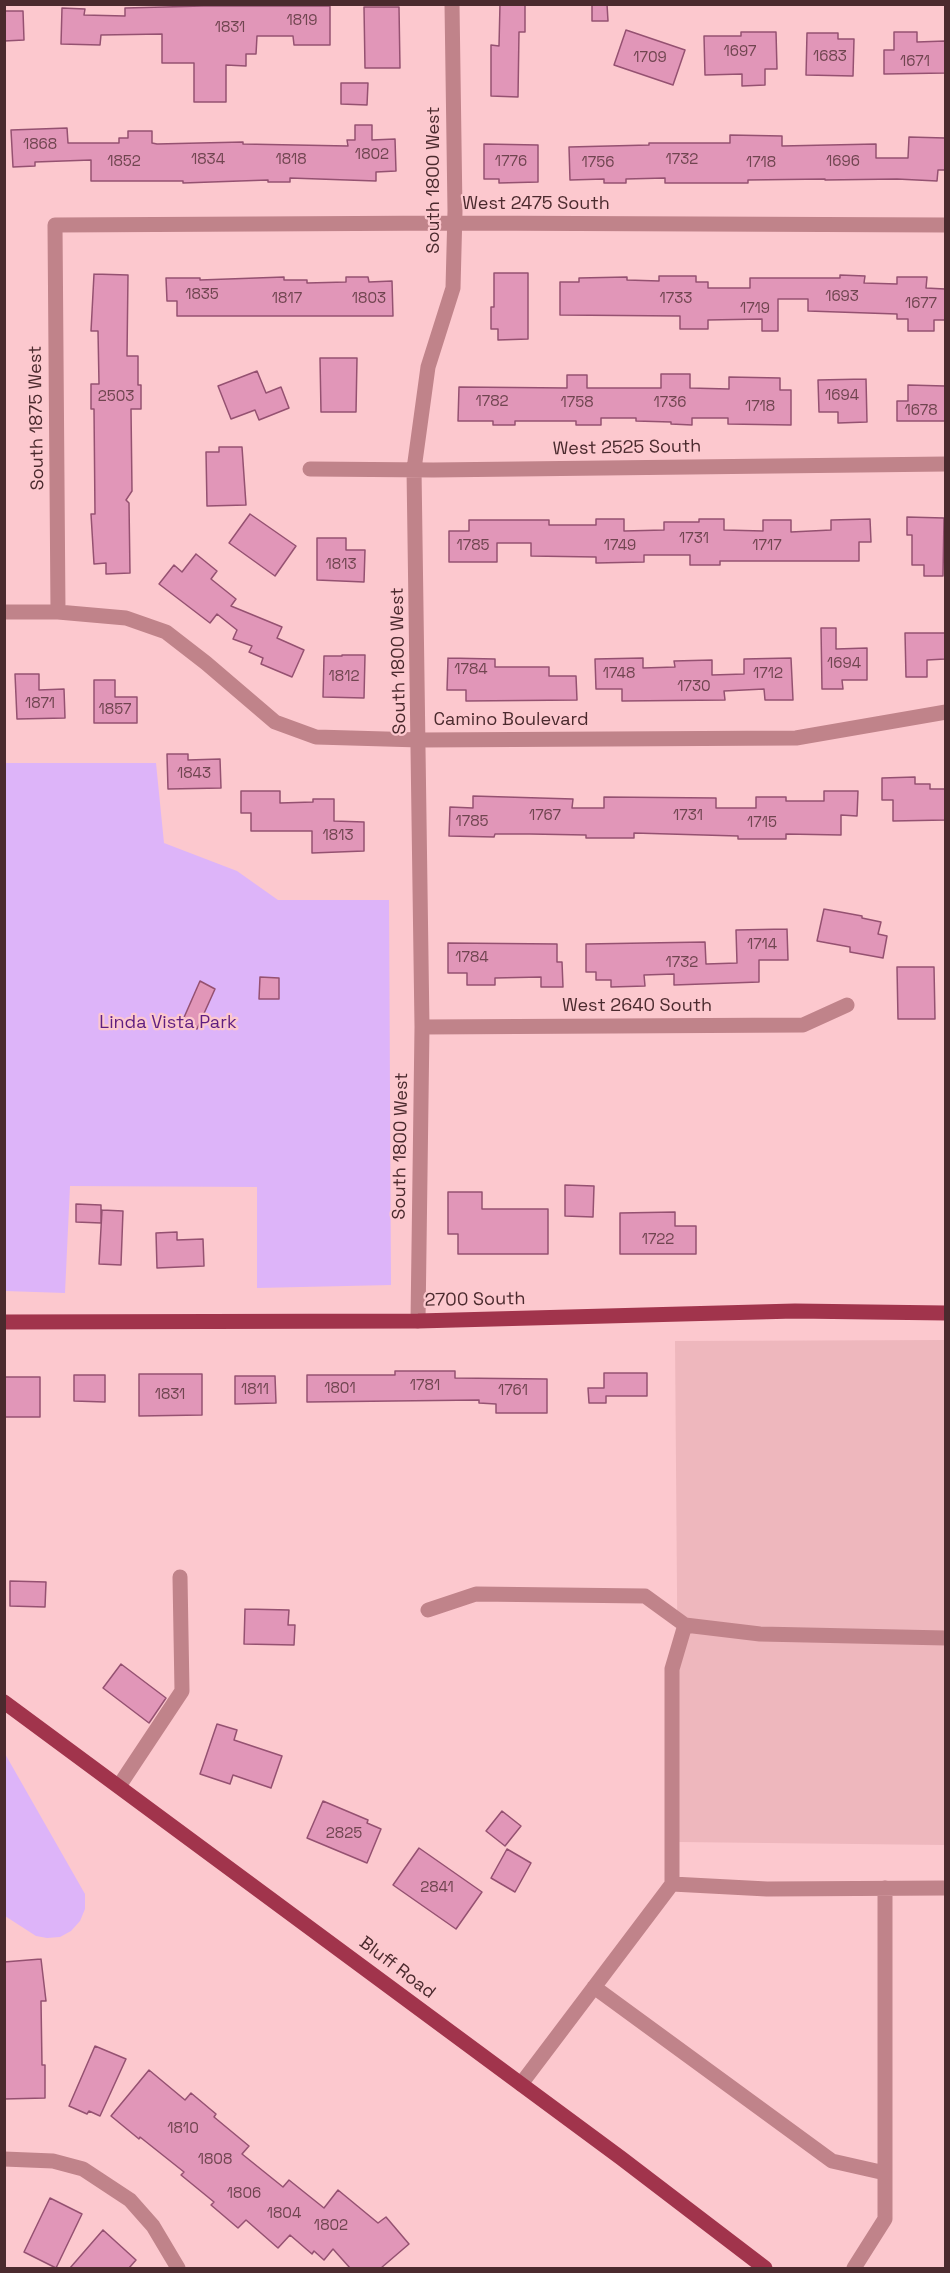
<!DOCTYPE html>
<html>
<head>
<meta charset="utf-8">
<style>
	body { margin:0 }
	#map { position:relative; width:950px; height:2273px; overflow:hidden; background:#fcc8ce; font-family:"Space Grotesk",sans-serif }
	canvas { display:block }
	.frame { position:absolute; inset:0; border:6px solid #4b2a2e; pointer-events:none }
</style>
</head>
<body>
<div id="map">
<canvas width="950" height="2273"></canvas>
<div class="frame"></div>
</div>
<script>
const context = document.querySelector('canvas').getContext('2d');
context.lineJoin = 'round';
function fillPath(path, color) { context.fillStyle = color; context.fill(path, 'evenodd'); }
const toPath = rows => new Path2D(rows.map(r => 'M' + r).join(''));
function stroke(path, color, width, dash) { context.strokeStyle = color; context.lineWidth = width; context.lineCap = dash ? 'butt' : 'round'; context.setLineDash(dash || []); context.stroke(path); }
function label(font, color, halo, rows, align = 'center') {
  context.font = font + ' "Space Grotesk",sans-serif'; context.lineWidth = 4.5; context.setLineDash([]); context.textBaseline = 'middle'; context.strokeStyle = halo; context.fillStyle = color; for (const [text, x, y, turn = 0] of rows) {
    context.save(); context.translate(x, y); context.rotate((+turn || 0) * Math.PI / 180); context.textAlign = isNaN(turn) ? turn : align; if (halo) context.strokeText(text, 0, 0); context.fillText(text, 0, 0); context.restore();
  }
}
const built = toPath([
	[945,1340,945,1845,679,1842,675,1341]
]);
const green = toPath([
	[5,763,156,763,164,843,237,871,278,900,389,900,391,1285,257,1288,257,1187,70,1186,65,1293,5,1291],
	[4,1752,85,1894,85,1909,80,1921,71,1931,60,1937,47,1938,36,1936,5,1916]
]);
const building = toPath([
	[500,4,525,4,525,32,519,32,518,97,491,96,491,45,499,46,500,4],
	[592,4,607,4,608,21,592,21,592,4],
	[203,6,330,6,330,45,294,45,293,36,257,36,256,54,246,54,246,66,226,65,226,102,194,102,194,63,162,63,162,34,101,35,100,45,61,44,62,8,85,9,84,15,125,16,125,8,203,6],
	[364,7,399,7,400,68,365,68,364,7],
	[4,11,23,11,24,40,4,41,4,11],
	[626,30,685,50,673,85,614,65,626,30],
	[741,32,776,32,777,69,765,69,765,85,742,86,742,74,705,75,704,36,741,36,741,32],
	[894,32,917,32,917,42,945,41,945,73,884,74,884,50,894,50,894,32],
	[807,33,838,33,838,39,854,39,853,76,806,75,807,33],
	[341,83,368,83,367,105,341,104,341,83],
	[355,125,372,125,372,140,395,139,396,171,376,172,376,181,290,178,290,182,268,182,268,180,183,183,183,181,91,181,91,160,35,162,35,166,13,167,11,130,67,128,68,143,119,143,119,138,128,138,128,131,152,131,152,143,157,144,243,142,243,144,348,146,347,140,355,140,355,125],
	[730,135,782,136,782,146,876,144,876,158,908,158,909,137,945,138,945,170,938,170,937,181,897,179,825,180,825,179,748,180,748,183,665,183,665,178,626,179,626,183,604,183,604,179,570,180,569,147,649,145,649,143,730,143,730,135],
	[484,144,538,145,538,182,499,183,499,179,484,179,484,144],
	[494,273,528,273,528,339,498,340,498,329,491,329,491,307,494,307,494,273],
	[94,274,128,275,127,356,138,356,138,385,141,385,141,409,131,409,132,491,126,500,129,503,130,573,106,574,106,563,94,564,91,514,95,514,94,409,91,409,91,384,99,384,98,331,91,331,94,274],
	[840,275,865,276,864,283,897,284,897,277,927,277,926,288,945,289,945,320,934,320,934,331,908,331,908,319,897,319,897,314,808,311,808,299,778,299,778,331,762,331,762,319,708,320,708,329,680,329,680,316,560,315,560,282,579,282,579,278,627,277,627,280,659,281,659,276,696,276,696,282,708,282,708,288,750,288,750,278,840,278,840,275],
	[284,277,284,280,307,280,307,283,346,282,346,277,368,277,369,282,392,281,393,316,177,316,177,301,167,301,166,278,200,278,200,280,284,277],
	[320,358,357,358,356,412,321,412,320,358],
	[257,371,266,393,281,387,289,408,259,420,255,410,231,419,218,386,257,371],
	[661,374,690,374,690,388,729,389,729,377,780,378,780,390,791,390,791,425,728,424,728,418,692,418,692,425,671,424,671,422,636,421,636,418,601,418,601,425,576,425,576,421,515,421,515,425,493,425,493,421,458,421,459,387,567,388,567,375,587,375,587,388,661,388,661,374],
	[866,379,867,422,838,423,838,412,819,412,818,380,866,379],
	[908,385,945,386,945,421,897,421,897,401,908,401,908,385],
	[219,447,242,447,246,505,207,506,206,452,219,452,219,447],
	[250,514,296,546,275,576,229,543,250,514],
	[907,517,944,518,943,576,924,576,924,565,912,565,912,535,907,535,907,517],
	[596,519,624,519,624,531,664,530,664,522,699,522,699,519,724,519,724,530,763,531,763,520,791,520,791,532,831,530,831,520,870,519,871,542,859,542,859,561,720,561,720,565,690,565,690,555,644,555,644,562,596,563,596,557,531,556,531,543,497,543,497,562,449,562,449,531,469,531,469,520,549,520,549,525,596,525,596,519],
	[317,538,346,538,346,550,365,550,364,582,317,580,317,538],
	[196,554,217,571,211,579,236,599,231,606,282,627,277,638,304,650,292,677,261,664,263,658,249,652,252,646,233,639,237,630,217,614,210,623,159,584,174,565,182,572,196,554],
	[821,628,836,628,836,649,867,648,867,680,842,680,843,689,822,689,821,628],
	[905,633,945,633,945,659,927,660,927,677,906,677,905,633],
	[342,655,365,655,364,698,323,697,324,656,342,656,342,655],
	[448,658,495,659,495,667,549,667,549,676,576,676,577,700,466,701,466,690,447,690,448,658],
	[643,658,643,668,675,667,674,661,712,660,712,675,744,674,744,659,791,658,793,700,765,700,764,689,724,691,725,700,622,701,622,689,596,689,595,659,643,658],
	[15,674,39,674,39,690,64,689,65,718,17,719,15,674],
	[94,680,115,680,115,697,137,697,137,723,94,723,94,680],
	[167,754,188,754,188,760,220,759,221,788,168,789,167,754],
	[915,777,915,784,930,784,930,789,945,789,945,820,893,821,893,800,882,800,882,778,915,777],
	[241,791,280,791,280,803,313,802,313,799,334,799,334,821,364,822,364,851,312,853,312,831,251,831,251,813,241,813,241,791],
	[824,791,858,791,857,816,841,815,841,835,786,834,786,839,738,839,738,836,634,833,634,838,586,838,586,835,530,834,495,834,494,837,449,836,450,807,473,808,473,796,573,799,572,808,604,808,604,797,716,798,716,808,756,808,756,797,786,797,786,801,824,801,824,791],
	[824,909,862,916,862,918,881,922,878,934,887,936,883,958,850,952,850,947,817,941,824,909],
	[787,929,788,960,759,960,759,982,674,985,674,974,644,975,645,986,611,987,611,980,596,980,596,972,586,972,586,944,705,942,706,964,737,963,736,930,787,929],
	[448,943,557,944,557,962,562,962,563,987,541,987,541,977,495,978,495,985,467,985,467,973,448,973,448,943],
	[897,967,934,967,935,1019,898,1019,897,967],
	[260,977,279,978,279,999,259,999,260,977],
	[200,981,215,989,197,1029,182,1022,200,981],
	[565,1185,594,1186,593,1217,565,1216,565,1185],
	[448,1192,482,1192,482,1209,548,1209,548,1254,458,1254,458,1234,448,1234,448,1192],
	[76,1204,101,1205,101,1223,76,1222,76,1204],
	[102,1210,123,1211,121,1265,99,1264,102,1210],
	[675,1212,675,1226,696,1226,696,1254,620,1254,620,1213,675,1212],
	[177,1232,177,1240,203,1239,204,1266,157,1268,156,1233,177,1232],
	[395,1371,455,1371,455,1378,547,1379,547,1413,496,1413,496,1404,479,1403,479,1400,307,1402,307,1375,395,1375,395,1371],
	[604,1373,647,1373,647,1396,606,1396,606,1403,589,1403,588,1388,604,1388,604,1373],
	[139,1374,202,1374,202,1415,139,1416,139,1374],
	[74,1375,105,1375,105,1402,74,1401,74,1375],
	[235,1376,275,1376,276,1403,235,1404,235,1376],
	[4,1377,40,1377,40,1417,4,1417,4,1377],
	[10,1581,46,1582,45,1607,10,1606,10,1581],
	[245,1609,289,1610,288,1625,295,1625,294,1645,244,1644,245,1609],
	[121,1664,166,1698,149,1723,103,1688,121,1664],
	[217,1724,237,1730,234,1740,282,1756,271,1788,233,1775,230,1784,200,1774,217,1724],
	[323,1801,368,1820,367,1823,381,1829,367,1863,307,1838,323,1801],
	[502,1811,521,1826,505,1846,486,1831,502,1811],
	[419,1848,482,1892,456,1929,393,1885,419,1848],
	[507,1849,531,1863,515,1892,491,1878,507,1849],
	[41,1959,46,2001,41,2001,42,2065,45,2065,45,2098,4,2099,4,1962,41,1959],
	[95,2046,126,2059,100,2116,89,2111,87,2114,69,2106,95,2046],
	[149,2070,185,2100,191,2093,216,2114,214,2117,249,2146,242,2154,283,2187,289,2180,324,2208,338,2190,378,2223,386,2217,409,2244,381,2268,350,2268,333,2249,324,2260,314,2251,312,2254,290,2235,278,2248,246,2220,238,2228,211,2205,214,2202,181,2175,184,2172,140,2137,139,2139,111,2116,149,2070],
	[50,2198,82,2214,56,2268,24,2252,50,2198],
	[103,2230,136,2260,129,2268,70,2268,103,2230]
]);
const minor = toPath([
	[310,469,433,470,946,464],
	[4,612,58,612,126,618,166,632,206,663,275,722,316,737,420,740,796,738,946,712],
	[58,612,55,225,455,223,946,225],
	[422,1027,803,1025,847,1005],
	[418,1321,422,1027,414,469,428,367,453,288,455,211,452,4],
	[428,1610,476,1594,645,1596,685,1625,760,1634,946,1638],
	[119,1786,182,1691,180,1577],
	[672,1884,672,1669,685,1625],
	[594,1987,832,2161,885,2173],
	[521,2084,672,1884,767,1889,946,1888],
	[4,2159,53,2161,83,2169,130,2200,153,2226,178,2268],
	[854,2268,885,2219,885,1888]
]);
const major = toPath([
	[4,1322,418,1321,795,1311,946,1313],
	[4,1702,621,2158,765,2268]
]);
const numberNames = [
	["1819",302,21],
	["1831",230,28],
	["1697",740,52],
	["1683",830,57],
	["1709",650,58],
	["1671",915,62],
	["1868",40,145],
	["1802",372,155],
	["1834",208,160],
	["1818",291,160],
	["1732",682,160],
	["1852",124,162],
	["1776",511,162],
	["1696",843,162],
	["1756",598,163],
	["1718",761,163],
	["1835",202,295],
	["1693",842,297],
	["1817",287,299],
	["1803",369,299],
	["1733",676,299],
	["1677",921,304],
	["1719",755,309],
	["1694",842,396],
	["2503",116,397],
	["1782",492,402],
	["1758",577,403],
	["1736",670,403],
	["1718",760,407],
	["1678",921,411],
	["1731",694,539],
	["1785",473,546],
	["1749",620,546],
	["1717",767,546],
	["1813",341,565],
	["1694",844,664],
	["1784",471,670],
	["1748",619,674],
	["1712",768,674],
	["1812",344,677],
	["1730",694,687],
	["1871",40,704],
	["1857",115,710],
	["1843",194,774],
	["1767",545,816],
	["1731",688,816],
	["1785",472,822],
	["1715",762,823],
	["1813",338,836],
	["1714",762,945],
	["1784",472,958],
	["1732",682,963],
	["1722",658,1240],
	["1781",425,1386],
	["1801",340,1389],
	["1811",255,1390],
	["1761",513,1391],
	["1831",170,1395],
	["2825",344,1834],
	["2841",437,1888],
	["1810",183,2129],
	["1808",215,2160],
	["1806",244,2194],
	["1804",284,2214],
	["1802",331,2226]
];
const streetNames = [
	["South 1800 West",434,180,-90],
	["West 2475 South",536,204],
	["South 1875 West",37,418,-91],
	["West 2525 South",627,448,-1],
	["South 1800 West",399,661,-91],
	["Camino Boulevard",511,720],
	["West 2640 South",637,1006],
	["South 1800 West",401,1146,-89],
	["2700 South",475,1300,-1],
	["Bluff Road",397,1968,37]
];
const parkNames = [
	["Linda Vista Park",168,1023]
];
fillPath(built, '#eeb7bd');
fillPath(green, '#ddb4f9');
fillPath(building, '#e196b8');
stroke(building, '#955171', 1.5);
stroke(minor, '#c0838a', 15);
stroke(major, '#a1344c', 15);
label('15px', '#704550', null, numberNames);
label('18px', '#4b2a2e', '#fcc8ce', streetNames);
label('18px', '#5f1e80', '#fcc8ce', parkNames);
</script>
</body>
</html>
